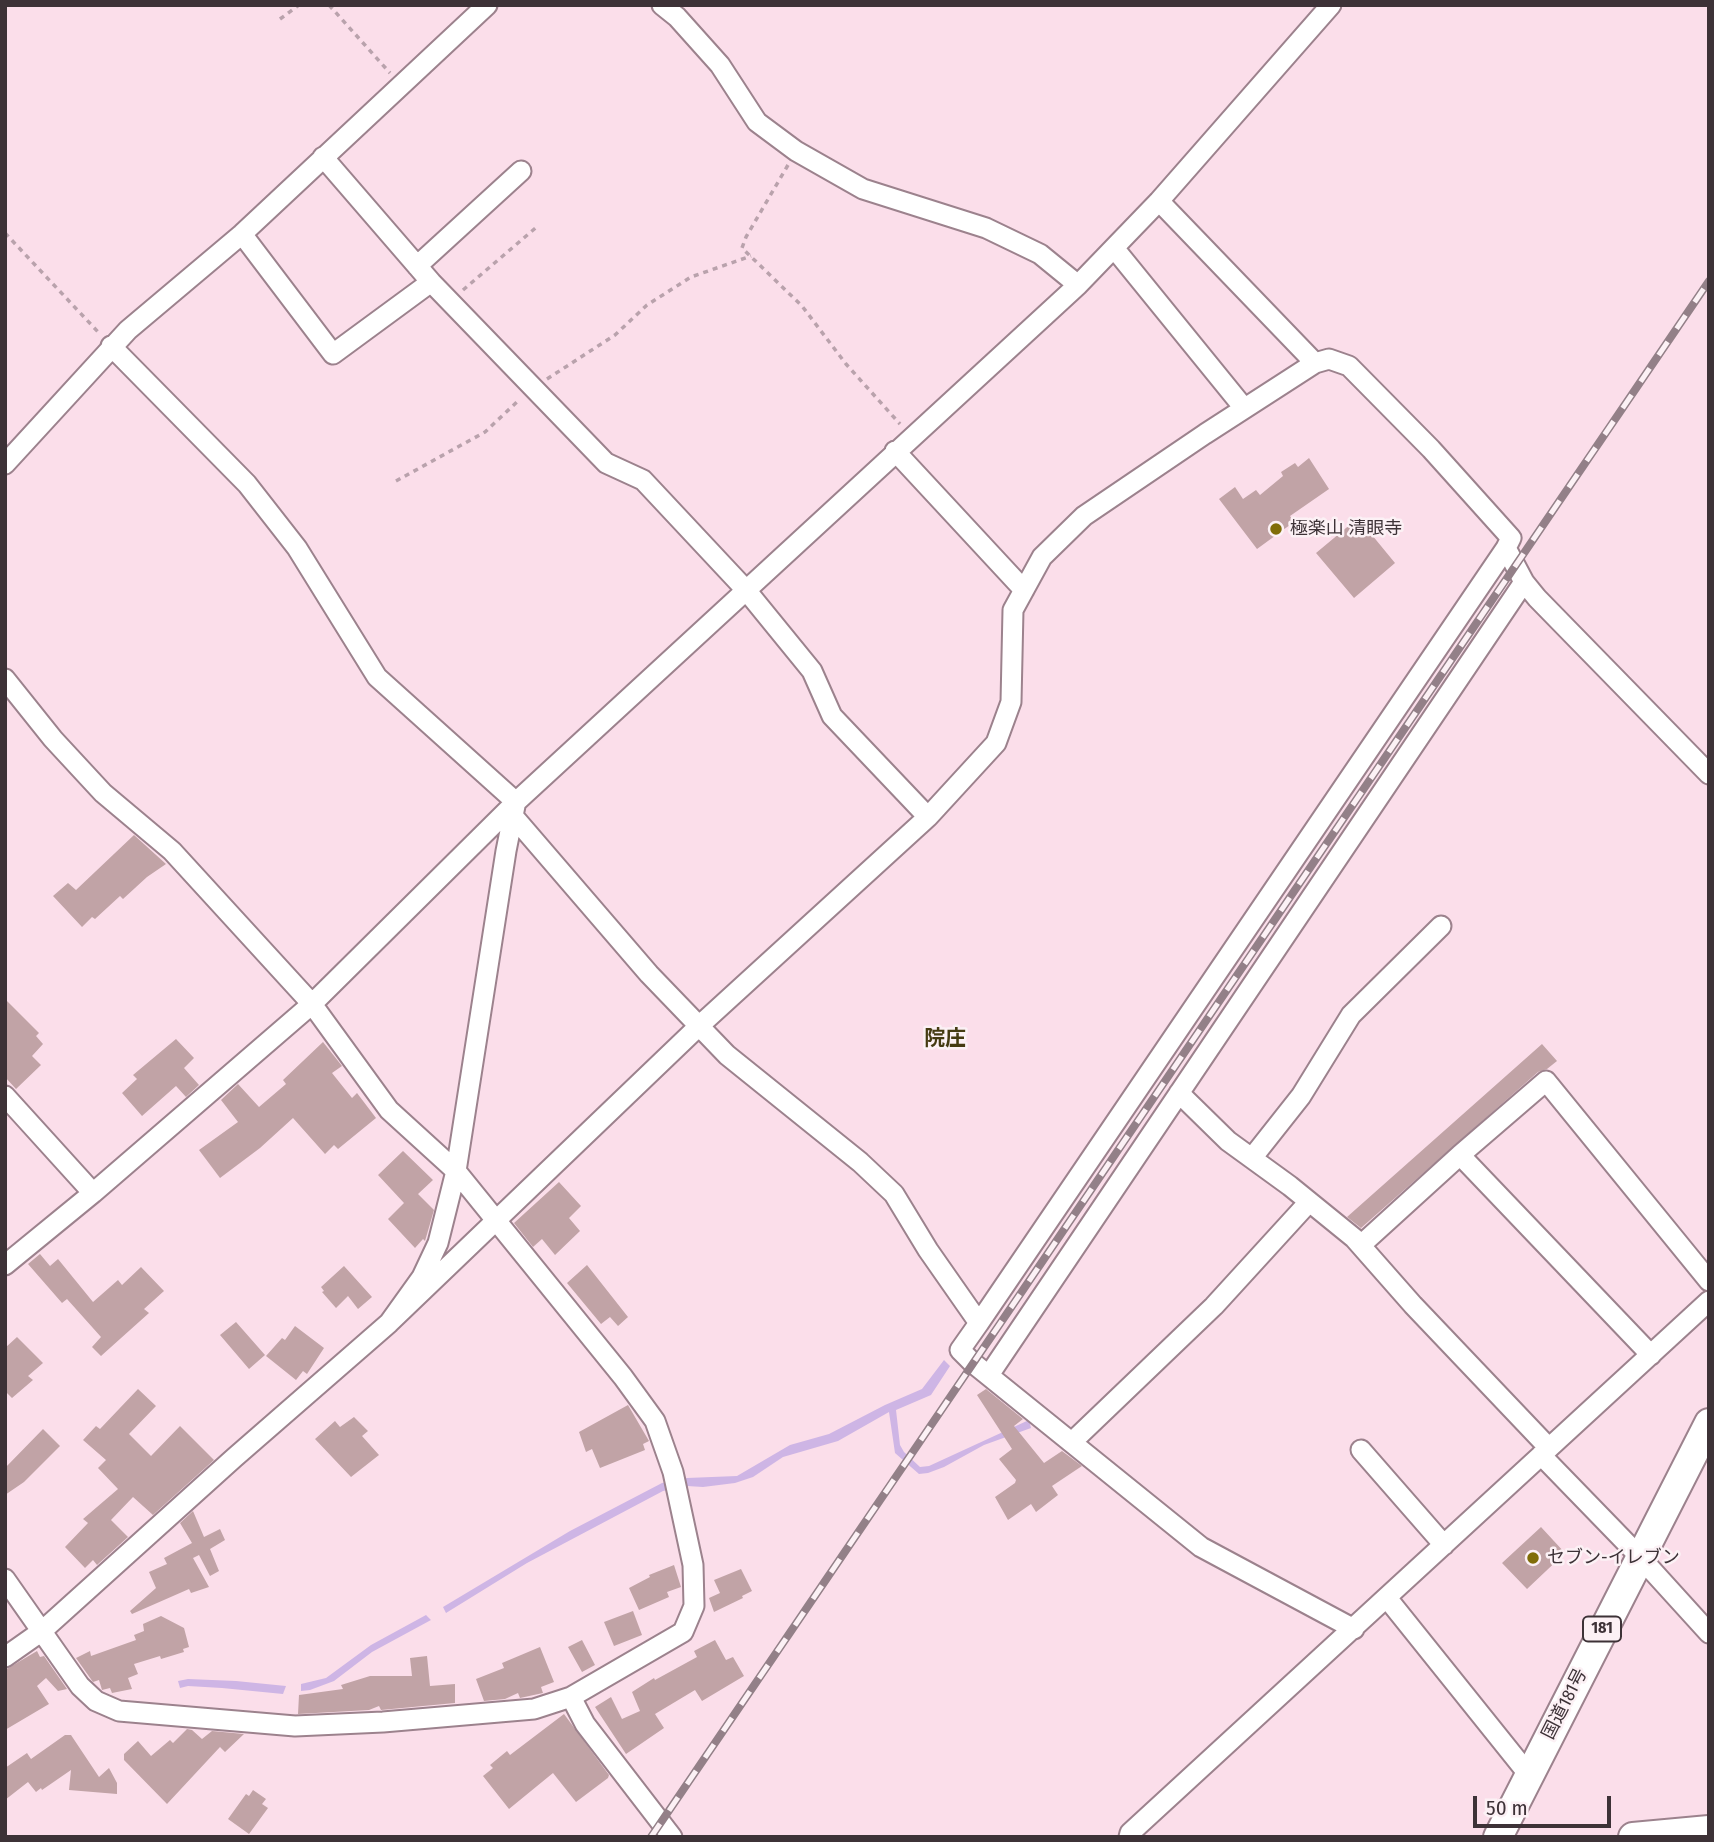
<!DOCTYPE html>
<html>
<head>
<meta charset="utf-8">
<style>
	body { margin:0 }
	#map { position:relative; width:1714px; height:1842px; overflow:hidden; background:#fbdeea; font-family:"Fira Sans Condensed",sans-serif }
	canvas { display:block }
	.frame { position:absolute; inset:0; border:7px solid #3d3237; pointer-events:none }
	.scale { position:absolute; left:1473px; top:1796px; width:138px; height:32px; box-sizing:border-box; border:4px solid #3d3237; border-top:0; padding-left:9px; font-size:21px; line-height:24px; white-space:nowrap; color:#3d3237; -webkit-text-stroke:5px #fcf1f5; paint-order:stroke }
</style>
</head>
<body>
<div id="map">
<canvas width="1714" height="1842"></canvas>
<div class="frame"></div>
<div class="scale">50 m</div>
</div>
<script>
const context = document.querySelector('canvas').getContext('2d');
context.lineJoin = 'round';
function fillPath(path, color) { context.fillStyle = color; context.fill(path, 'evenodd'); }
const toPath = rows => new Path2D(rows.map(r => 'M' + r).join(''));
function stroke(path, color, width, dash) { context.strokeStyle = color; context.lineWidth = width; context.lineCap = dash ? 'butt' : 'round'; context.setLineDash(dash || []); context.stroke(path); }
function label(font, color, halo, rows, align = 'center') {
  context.font = font + ' "Fira Sans Condensed","Noto Sans JP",sans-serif'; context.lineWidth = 5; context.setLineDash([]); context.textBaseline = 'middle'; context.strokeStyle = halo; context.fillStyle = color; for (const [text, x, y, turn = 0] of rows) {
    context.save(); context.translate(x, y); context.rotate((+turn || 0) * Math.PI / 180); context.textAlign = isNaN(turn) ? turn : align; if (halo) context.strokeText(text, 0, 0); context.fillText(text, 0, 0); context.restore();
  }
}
const water = toPath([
	[944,1360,950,1366,931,1395,896,1410,900,1445,904,1452,920,1467,929,1466,1029,1420,1031,1428,984,1445,944,1467,928,1473,919,1474,895,1453,889,1412,838,1441,783,1457,753,1477,735,1483,703,1487,687,1486,663,1491,527,1563,446,1613,443,1607,570,1531,662,1483,687,1478,737,1476,790,1445,829,1434,885,1405,922,1389],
	[426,1615,431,1620,372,1652,334,1681,310,1690,301,1691,301,1684,326,1678,371,1645],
	[188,1679,236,1681,286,1686,283,1694,222,1688,188,1686,180,1688,178,1681]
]);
const building = toPath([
	[1309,458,1329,489,1290,516,1294,522,1257,549,1219,499,1235,487,1243,499,1256,490,1260,495,1283,476,1281,472,1295,463,1298,467],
	[1358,518,1395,563,1354,598,1316,553],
	[134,835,166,864,147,877,123,899,120,896,95,919,92,917,82,927,53,896,68,883,76,890],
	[5,999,39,1033,36,1036,43,1044,32,1056,41,1065,16,1089,5,1077],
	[176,1039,194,1058,184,1068,199,1085,186,1097,176,1086,142,1116,122,1093,137,1079,133,1075],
	[323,1042,342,1066,332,1073,352,1098,357,1093,376,1118,338,1149,334,1145,325,1154,293,1118,260,1148,220,1178,199,1150,238,1122,221,1100,238,1084,259,1107,286,1084,283,1080],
	[1542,1044,1557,1061,1547,1069,1538,1072,1361,1228,1347,1217],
	[403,1151,433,1180,418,1194,434,1210,425,1241,423,1239,415,1248,388,1219,404,1203,378,1175],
	[559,1182,581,1206,569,1218,580,1231,555,1255,542,1239,533,1247,514,1223],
	[40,1254,50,1266,58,1259,93,1302,118,1280,122,1285,141,1267,164,1291,144,1309,149,1313,101,1356,92,1347,101,1337,67,1299,62,1303,28,1264],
	[587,1265,628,1317,618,1326,610,1317,601,1324,567,1283],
	[344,1266,372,1297,358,1309,348,1296,336,1308,322,1292,324,1291,321,1287],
	[236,1322,265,1355,249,1369,220,1335],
	[295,1326,324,1348,307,1374,303,1371,296,1380,266,1356,282,1338,285,1340],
	[17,1337,43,1363,28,1376,33,1380,12,1398,5,1391,5,1348],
	[138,1389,156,1406,129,1434,151,1456,180,1426,214,1460,153,1515,133,1497,111,1520,128,1537,97,1565,93,1560,85,1568,65,1547,88,1523,83,1519,118,1489,98,1468,106,1460,83,1440,96,1426,100,1429],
	[986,1389,1023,1419,1014,1426,1044,1463,1062,1451,1082,1466,1052,1486,1058,1495,1036,1512,1031,1504,1008,1520,995,1497,1015,1483,1016,1480,999,1459,1012,1449,977,1395],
	[628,1405,649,1441,643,1444,645,1450,600,1468,592,1449,586,1452,579,1432],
	[354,1417,368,1431,362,1436,379,1455,351,1477,315,1439,335,1421,340,1427],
	[43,1429,60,1446,24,1482,5,1495,5,1468],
	[193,1511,204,1537,220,1529,225,1540,210,1549,219,1571,210,1576,199,1555,193,1558,209,1587,191,1593,189,1589,132,1614,130,1611,156,1588,149,1572,167,1564,164,1558,192,1543,180,1523],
	[1541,1527,1565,1553,1527,1589,1502,1563],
	[674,1565,681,1587,667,1592,669,1597,639,1610,629,1588,650,1577,649,1575],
	[741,1569,752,1591,742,1596,743,1598,714,1612,709,1598,720,1593,714,1580],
	[633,1611,642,1635,614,1646,604,1622],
	[161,1616,184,1628,189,1647,183,1649,184,1652,161,1659,160,1656,134,1664,138,1674,128,1678,132,1689,112,1693,110,1688,102,1690,99,1680,93,1682,76,1658,90,1651,91,1656,136,1640,134,1635,144,1631,143,1624],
	[582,1640,595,1665,582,1672,568,1647],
	[715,1640,726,1660,733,1657,744,1676,702,1701,695,1690,655,1714,664,1728,626,1754,595,1707,611,1697,622,1719,640,1711,632,1692,654,1678,655,1680,697,1657,694,1651],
	[540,1647,554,1682,541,1687,543,1693,520,1698,518,1693,505,1699,484,1701,476,1679,504,1668,502,1663],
	[37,1651,40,1657,44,1656,67,1689,58,1691,46,1678,37,1686,49,1704,5,1730,5,1670],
	[427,1656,430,1686,455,1684,455,1703,381,1710,379,1706,369,1710,298,1714,299,1695,343,1689,341,1685,370,1676,412,1676,410,1658],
	[564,1714,609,1775,608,1778,576,1802,553,1773,509,1809,483,1776,493,1768,490,1765,507,1751,510,1755],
	[187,1729,192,1730,202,1739,212,1731,244,1734,225,1752,220,1747,167,1804,124,1760,124,1754,138,1741,151,1756,170,1740,173,1743],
	[65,1735,71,1735,99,1777,109,1768,117,1783,117,1794,69,1790,71,1770,42,1790,41,1788,36,1792,28,1782,5,1800,5,1768,27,1753,31,1759],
	[253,1790,266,1799,262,1804,268,1808,249,1834,228,1819,246,1794,249,1796]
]);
const path = toPath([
	[329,5,390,73],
	[280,19,299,5],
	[788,165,746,237,742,248,802,306,846,364,900,424],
	[5,233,100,334],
	[463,290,539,225],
	[547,379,615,335,647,305,691,277,751,256],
	[396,481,485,432,519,400]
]);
const minor = toPath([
	[662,5,677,17,720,65,757,122,796,151,863,189,986,228,1040,254,1078,285],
	[323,157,431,282],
	[1159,201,1315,363,1329,359,1349,366,1431,449,1511,538,1506,548,1524,582,1537,598,1709,774],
	[242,234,333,354,431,282,606,463,643,480,746,590,812,671,832,716,928,817],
	[1114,248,1244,408],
	[417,266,521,171],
	[111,346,247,484,297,548,377,677,516,802],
	[895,451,1024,590],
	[5,464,128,330,242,234,487,5],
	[5,679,53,739,103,793,172,851,312,1004,389,1110,456,1171,623,1377,655,1421,673,1472,693,1565,694,1606,683,1632,571,1697,534,1709,383,1722,295,1726,119,1711,96,1701,80,1686,5,1579],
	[513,816,649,974,727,1055,860,1162,894,1194,928,1250,979,1323,960,1350,973,1363,1201,1547,1354,1629],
	[1179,1093,1228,1141,1290,1186,1354,1238,1413,1305,1549,1448],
	[5,1096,93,1193],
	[1460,1155,1651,1355],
	[1252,1158,1301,1096,1351,1015,1441,926],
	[1361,1245,1460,1155,1546,1081,1709,1281],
	[5,1265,93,1193,312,1004,516,802,1078,285,1159,201,1331,5],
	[389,1323,699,1026,928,817,996,743,1011,702,1013,610,1042,557,1084,516,1205,434,1315,363],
	[979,1323,1506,548],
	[989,1375,1524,582],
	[1072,1442,1214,1306,1309,1202],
	[1361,1450,1444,1545],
	[1541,1455,1639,1556,1709,1633],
	[1387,1598,1529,1775],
	[5,1657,42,1631,234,1458,389,1323,422,1277,438,1243,456,1171,506,851,515,806],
	[571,1697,585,1724,672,1837],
	[1129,1837,1130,1833,1709,1301]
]);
const highway = toPath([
	[1498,1837,1709,1423],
	[1633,1837,1709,1830]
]);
const rail = toPath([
	[651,1837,1709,281]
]);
const markers = [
	[1276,529,7,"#806d08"],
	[1533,1558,7,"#806d08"]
];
const shields = [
	[1602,1629,38]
];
const shieldNames = [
	["181",1602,1629]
];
const poiNames = [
	["極楽山 清眼寺",1290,529],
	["セブン-イレブン",1547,1558]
];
const streetNames = [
	["国道181号",1565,1704,-63]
];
const quarterNames = [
	["院庄",945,1039]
];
fillPath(water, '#ceb5e5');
fillPath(building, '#c1a3a6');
stroke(minor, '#9c828d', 23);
stroke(highway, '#9c828d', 32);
stroke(path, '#b9a2ac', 3.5, [5, 5]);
stroke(minor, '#fff', 19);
stroke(highway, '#fff', 28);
stroke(rail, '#938088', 8);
stroke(rail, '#fcf1f5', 5, [16]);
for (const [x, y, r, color] of markers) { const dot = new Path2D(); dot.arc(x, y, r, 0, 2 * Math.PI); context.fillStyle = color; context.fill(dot); stroke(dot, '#fcf1f5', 2.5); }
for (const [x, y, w] of shields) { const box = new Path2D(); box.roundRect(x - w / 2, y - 12.5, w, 25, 5); context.fillStyle = '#fcf1f5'; context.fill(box); stroke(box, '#3d3237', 2); }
label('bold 16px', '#3d3237', null, shieldNames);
label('18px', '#3d3237', '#fcf1f5', poiNames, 'left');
label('18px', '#3d3237', '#fcf1f5', streetNames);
label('bold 21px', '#453b12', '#fcf1f5', quarterNames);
</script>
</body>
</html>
